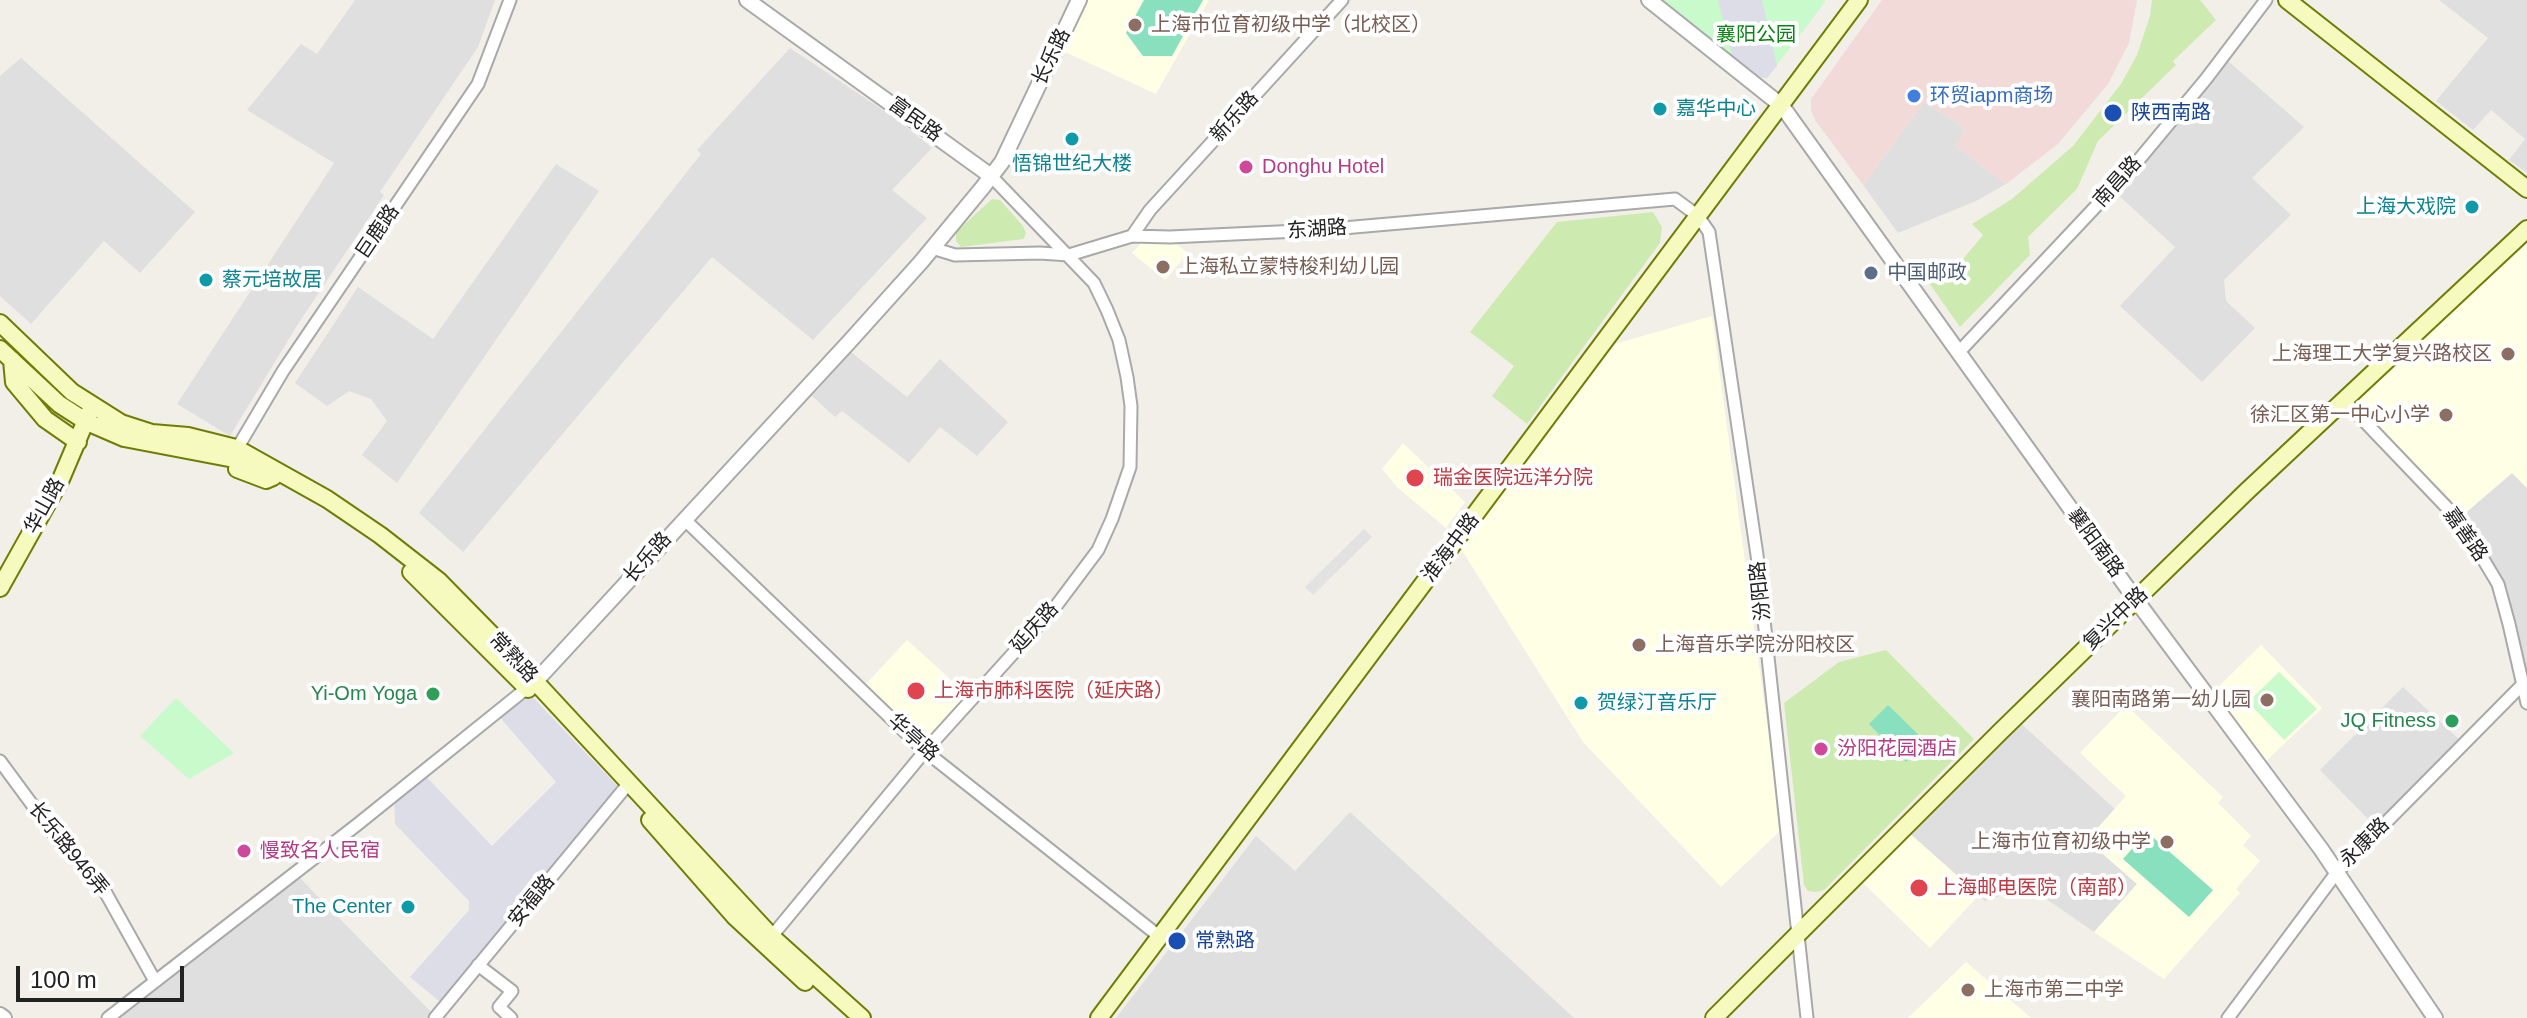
<!DOCTYPE html>
<html>
<head>
<meta charset="utf-8">
<style>
	body { margin:0 }
	#map { position:relative; width:2527px; height:1018px; overflow:hidden; background:#f2efe9; font-family:Helvetica,sans-serif }
	canvas { display:block }
	.scale { position:absolute; left:16px; top:966px; width:168px; height:36px; box-sizing:border-box; border:4px solid #222; border-top:0; padding-left:10px; font-size:24px; line-height:28px; white-space:nowrap; color:#222; -webkit-text-stroke:6px #fff; paint-order:stroke }
</style>
</head>
<body>
<div id="map">
<canvas width="2527" height="1018"></canvas>
<div class="scale">100 m</div>
</div>
<script>
const context = document.querySelector('canvas').getContext('2d');
context.lineJoin = 'round';
function fillPath(path, color) { context.fillStyle = color; context.fill(path, 'evenodd'); }
const toPath = rows => new Path2D(rows.map(r => 'M' + r).join(''));
function stroke(path, color, width, dash) { context.strokeStyle = color; context.lineWidth = width; context.lineCap = dash ? 'butt' : 'round'; context.setLineDash(dash || []); context.stroke(path); }
function label(font, color, halo, rows, align = 'center') {
  context.font = font + ' Helvetica,"Noto Sans SC",sans-serif'; context.lineWidth = 8; context.setLineDash([]); context.textBaseline = 'middle'; context.strokeStyle = halo; context.fillStyle = color; for (const [text, x, y, turn = 0] of rows) {
    context.save(); context.translate(x, y); context.rotate((+turn || 0) * Math.PI / 180); context.textAlign = isNaN(turn) ? turn : align; if (halo) context.strokeText(text, 0, 0); context.fillText(text, 0, 0); context.restore();
  }
}
const residential = toPath([
	[355,0,495,0,478,47,380,192,384,195,298,324,230,436,177,404,334,163,247,110,301,44,317,54],
	[2439,0,2527,0,2527,173,2509,160,2525,139,2491,110,2473,130,2436,101,2488,38],
	[790,48,898,120,932,148,892,190,927,218,813,340,712,257,463,552,419,513,701,154,697,150],
	[21,58,195,212,140,273,104,241,31,324,0,296,0,76],
	[2227,60,2304,127,2252,178,2291,215,2224,280,2226,301,2255,328,2202,382,2120,306,2175,247,2116,193],
	[1924,102,1959,124,1965,131,1955,146,2006,184,1976,201,1898,233,1863,185],
	[556,164,599,191,397,483,362,455,387,421,371,399,349,391,327,406,295,383,358,287,433,339],
	[851,352,907,397,940,359,1008,422,977,456,940,427,909,463,842,411,835,417,812,396],
	[2513,472,2527,488,2527,686,2514,622,2476,537,2462,516],
	[2403,687,2461,741,2376,827,2320,770],
	[2018,721,2115,809,2087,840,2137,884,2094,932,2016,878,2000,896,1985,901,1908,832],
	[1350,812,1574,1018,1116,1018,1256,836,1295,871],
	[298,876,433,1014,430,1018,117,1018]
]);
const commercial = toPath([
	[1882,0,2137,0,2129,43,2108,84,2058,144,2006,184,1955,146,1965,131,1959,124,1924,102,1863,185,1815,120,1811,110,1811,99]
]);
const education = toPath([
	[1088,0,1209,0,1156,94,1063,51],
	[1145,239,1171,240,1188,253,1165,280,1132,253],
	[2527,244,2527,488,2512,473,2462,516,2449,498,2354,402],
	[1712,316,1770,746,1779,832,1721,887,1583,742,1461,549,1615,344],
	[1403,443,1465,502,1446,528,1397,487,1382,469],
	[907,640,969,696,925,746,864,686],
	[2261,645,2322,708,2265,762,2213,692],
	[2126,705,2223,797,2218,803,2251,836,2243,845,2260,861,2236,889,2240,893,2164,979,2094,932,2137,884,2087,840,2126,796,2080,753],
	[1908,832,1979,895,1930,948,1860,880],
	[1966,962,2031,1018,1908,1018]
]);
const grass = toPath([
	[2152,0,2200,0,2216,20,2173,61,2176,65,2098,141,2077,189,2028,237,2030,255,1960,327,1927,280,1934,269,1954,270,1983,235,1972,224,2012,199,2073,146,2121,84,2137,55,2150,16],
	[992,199,1000,200,1023,226,1026,233,1024,239,961,247,956,241,956,232],
	[1653,212,1662,227,1660,243,1527,424,1492,396,1514,366,1470,332,1557,222],
	[1886,650,1974,739,1824,890,1816,892,1808,891,1804,885,1784,703,1839,662]
]);
const park = toPath([
	[1652,0,1825,0,1825,2,1767,78,1755,77],
	[2279,672,2317,709,2284,740,2248,702],
	[176,698,234,753,189,779,140,736]
]);
const pitch = toPath([
	[1144,0,1203,0,1172,56,1143,56,1126,33],
	[1888,705,1926,742,1906,762,1869,724],
	[2147,832,2213,890,2189,917,2123,859]
]);
const parking = toPath([
	[1364,529,1372,537,1313,595,1305,587]
]);
const plaza = toPath([
	[1718,0,1762,0,1777,66,1767,78,1755,77,1734,62],
	[527,691,621,790,445,1006,410,977,469,910,469,901,395,824,394,794,422,772,492,846,556,782,496,713]
]);
const minor = toPath([
	[1132,236,1150,210,1342,0],
	[932,248,955,255,1040,253,1069,255,1132,236,1170,237,1320,230,1675,199,1698,216,1709,232,1757,555,1807,1018],
	[1958,353,2132,168,2206,79,2266,0],
	[2344,400,2454,515,2474,544,2498,584,2509,624,2527,703],
	[235,452,283,371,478,84,510,0],
	[684,519,925,751,1160,937],
	[0,761,59,841,98,879,155,981],
	[767,942,925,751,1056,606,1098,550,1112,519,1130,467,1131,406,1127,377,1119,340,1107,310,1094,283,991,176],
	[478,965,512,991,499,1007,511,1018],
	[108,1018,358,824,527,688],
	[435,1018,629,783],
	[2228,1018,2337,872,2522,685]
]);
const tertiary = toPath([
	[747,0,991,176],
	[1649,0,1782,106,2136,600,2321,849,2435,1018],
	[527,687,535,682,850,341,921,262,983,187,1002,162,1079,0],
	[0,1015,4,1018]
]);
const secondary = toPath([
	[2287,0,2527,189],
	[0,323,72,392,121,423,152,433,188,436,236,448,327,499,380,535,439,581,493,636,772,937,862,1018],
	[0,349,59,404,87,422,124,438,234,459,253,467],
	[12,360,14,382,45,419,78,442],
	[237,469,266,480,273,477],
	[411,572,528,689],
	[0,588,61,479,89,413],
	[650,820,735,917,805,982],
	[1099,1018,1859,0],
	[1714,1018,2000,732,2246,492,2527,229]
]);
const markers = [
	[1135,25,8,"#8d6e63"],
	[1914,96,8,"#3f7fe0"],
	[1660,109,8,"#0f9aa8"],
	[2113,113,10,"#1a4fb4"],
	[1072,139,8,"#0f9aa8"],
	[1246,167,8,"#d1479c"],
	[2472,207,8,"#0f9aa8"],
	[1163,267,8,"#8d6e63"],
	[1871,273,8,"#5c6f8a"],
	[206,280,8,"#0f9aa8"],
	[2508,354,8,"#8d6e63"],
	[2446,415,8,"#8d6e63"],
	[1415,478,10,"#e0444e"],
	[1639,645,8,"#8d6e63"],
	[916,691,10,"#e0444e"],
	[433,694,8,"#2e9e5b"],
	[2267,700,8,"#8d6e63"],
	[1581,703,8,"#0f9aa8"],
	[2452,721,8,"#2e9e5b"],
	[1821,749,8,"#d1479c"],
	[2167,842,8,"#8d6e63"],
	[244,851,8,"#d1479c"],
	[1919,888,10,"#e0444e"],
	[408,907,8,"#0f9aa8"],
	[1177,941,10,"#1a4fb4"],
	[1968,990,8,"#8d6e63"]
];
const educationNames = [
	["上海市位育初级中学（北校区）",1151,25],
	["上海私立蒙特梭利幼儿园",1179,267],
	["上海理工大学复兴路校区",2492,354,"right"],
	["徐汇区第一中心小学",2430,415,"right"],
	["上海音乐学院汾阳校区",1655,645],
	["襄阳南路第一幼儿园",2251,700,"right"],
	["上海市位育初级中学",2151,842,"right"],
	["上海市第二中学",1984,990]
];
const parkNames = [
	["襄阳公园",1756,35]
];
const streetNames = [
	["长乐路",1052,57,-64],
	["新乐路",1235,117,-48],
	["富民路",915,120,36],
	["南昌路",2118,182,-48],
	["东湖路",1317,230,-4],
	["巨鹿路",378,232,-56],
	["华山路",45,506,-61],
	["嘉善路",2465,535,55],
	["襄阳南路",2095,543,54],
	["淮海中路",1451,548,-53],
	["长乐路",648,558,-48],
	["汾阳路",1761,591,-96],
	["复兴中路",2116,619,-44],
	["延庆路",1035,628,-48],
	["常熟路",513,658,47],
	["华亭路",913,738,42],
	["永康路",2365,843,-45],
	["长乐路946弄",68,849,51],
	["安福路",532,901,-51]
];
const shopNames = [
	["环贸iapm商场",1930,96]
];
const cultureNames = [
	["嘉华中心",1676,109],
	["悟锦世纪大楼",1072,164,"center"],
	["上海大戏院",2456,207,"right"],
	["蔡元培故居",222,280],
	["贺绿汀音乐厅",1597,703],
	["The Center",392,907,"right"]
];
const transitNames = [
	["陕西南路",2131,113],
	["常熟路",1195,941]
];
const hotelNames = [
	["Donghu Hotel",1262,167],
	["汾阳花园酒店",1837,749],
	["慢致名人民宿",260,851]
];
const serviceNames = [
	["中国邮政",1887,273]
];
const healthNames = [
	["瑞金医院远洋分院",1433,478],
	["上海市肺科医院（延庆路）",934,691],
	["上海邮电医院（南部）",1937,888]
];
const leisureNames = [
	["Yi-Om Yoga",417,694],
	["JQ Fitness",2436,721]
];
fillPath(residential, '#e0dfdf');
fillPath(commercial, '#f2dad9');
fillPath(education, '#ffffe5');
fillPath(grass, '#cdebb0');
fillPath(park, '#c8facc');
fillPath(pitch, '#88e0be');
fillPath(parking, '#e2e2e2');
fillPath(plaza, '#dddde8');
stroke(minor, '#a9a9a9', 15);
stroke(tertiary, '#a9a9a9', 18);
stroke(secondary, '#707d05', 20);
stroke(minor, '#fff', 11);
stroke(tertiary, '#fff', 14);
stroke(secondary, '#f7fabf', 16);
for (const [x, y, r, color] of markers) { const dot = new Path2D(); dot.arc(x, y, r, 0, 2 * Math.PI); context.fillStyle = color; context.fill(dot); stroke(dot, '#fff', 3); }
label('20px', '#785e54', '#fff', educationNames, 'left');
label('20px', '#0c8416', '#fff', parkNames);
label('20px', '#222', '#fff', streetNames);
label('20px', '#366cbe', '#fff', shopNames, 'left');
label('20px', '#0d838f', '#fff', cultureNames, 'left');
label('20px', '#164399', '#fff', transitNames, 'left');
label('20px', '#b23c85', '#fff', hotelNames, 'left');
label('20px', '#4e5e75', '#fff', serviceNames, 'left');
label('20px', '#be3a42', '#fff', healthNames, 'left');
label('20px', '#27864d', '#fff', leisureNames, 'right');
</script>
</body>
</html>
